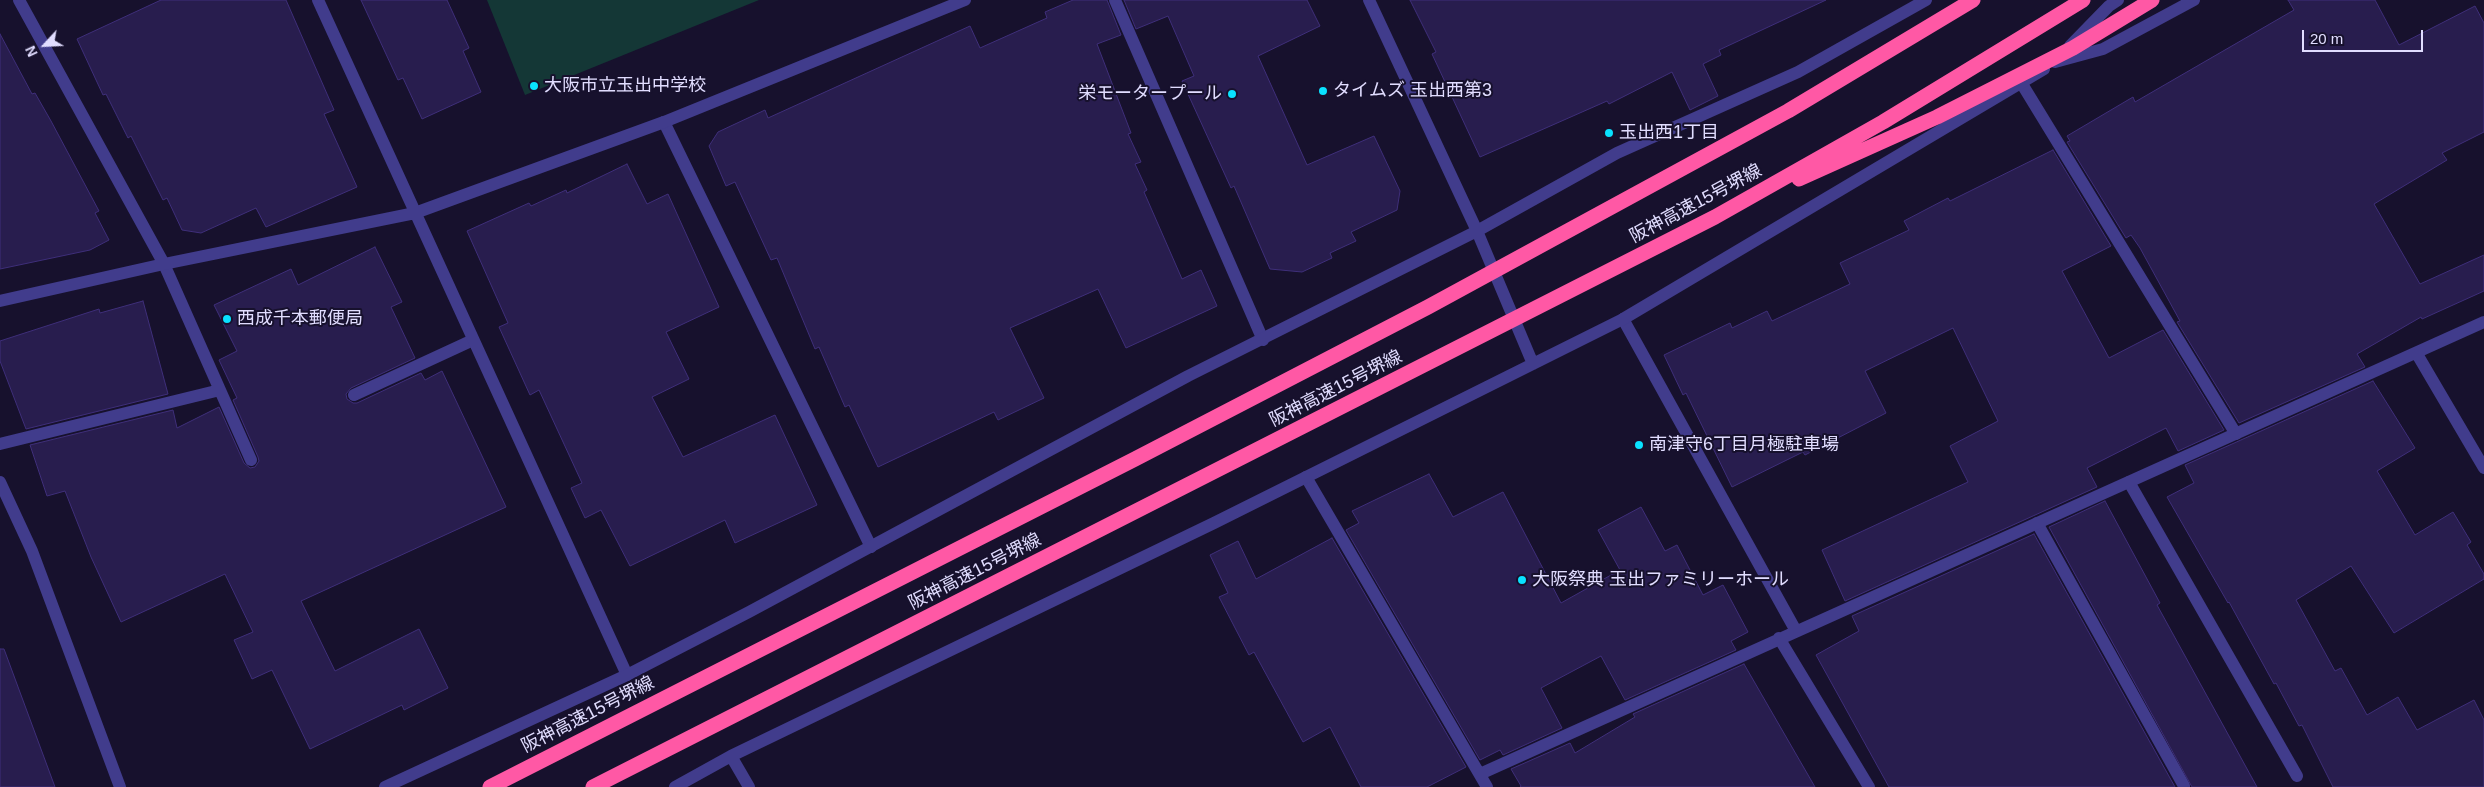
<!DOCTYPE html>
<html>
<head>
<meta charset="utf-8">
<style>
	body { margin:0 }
	#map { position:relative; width:2484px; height:787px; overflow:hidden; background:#17112d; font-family:Helvetica,sans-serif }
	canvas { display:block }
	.north { position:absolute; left:20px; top:20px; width:50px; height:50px; -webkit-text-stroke:4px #17112d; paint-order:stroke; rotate:245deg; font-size:14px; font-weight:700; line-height:20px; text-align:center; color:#e1ddff }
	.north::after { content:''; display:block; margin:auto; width:18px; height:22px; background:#e1ddff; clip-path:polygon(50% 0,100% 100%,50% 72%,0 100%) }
	.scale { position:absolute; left:2302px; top:30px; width:121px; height:22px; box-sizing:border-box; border:2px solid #e1ddff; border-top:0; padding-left:6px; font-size:15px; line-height:18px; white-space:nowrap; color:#e1ddff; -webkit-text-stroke:4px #17112d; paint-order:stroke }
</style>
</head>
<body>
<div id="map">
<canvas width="2484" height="787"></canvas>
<div class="north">N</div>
<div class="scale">20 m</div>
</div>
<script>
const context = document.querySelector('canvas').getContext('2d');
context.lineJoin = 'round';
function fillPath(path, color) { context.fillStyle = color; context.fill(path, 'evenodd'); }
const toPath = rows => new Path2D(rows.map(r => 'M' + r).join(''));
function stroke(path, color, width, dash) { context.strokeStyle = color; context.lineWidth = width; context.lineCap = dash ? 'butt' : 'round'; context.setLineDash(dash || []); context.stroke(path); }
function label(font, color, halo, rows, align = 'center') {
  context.font = font + ' Helvetica,"Noto Sans JP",sans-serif'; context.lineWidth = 4; context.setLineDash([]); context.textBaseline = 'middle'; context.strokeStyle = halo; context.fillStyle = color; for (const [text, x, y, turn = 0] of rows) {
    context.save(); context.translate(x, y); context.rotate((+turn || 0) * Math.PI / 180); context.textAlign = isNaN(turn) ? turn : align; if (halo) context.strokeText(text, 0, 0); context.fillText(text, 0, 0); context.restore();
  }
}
const green = toPath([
	[487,0,759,0,525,95]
]);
const building = toPath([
	[161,0,286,0,334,110,324,114,357,187,266,227,256,208,201,233,182,230,167,198,163,200,131,136,128,138,106,94,103,95,77,39,161,0],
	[361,0,447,0,469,48,463,51,481,92,422,119,403,78,398,80,361,0],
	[1073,0,1107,0,1121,35,1097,44,1131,133,1128,134,1141,162,1135,164,1147,190,1144,192,1182,279,1201,270,1217,306,1126,348,1098,289,1010,328,1044,398,998,420,994,412,878,467,849,405,845,407,819,347,815,349,777,258,771,260,735,182,726,186,709,146,718,132,765,110,768,118,970,26,980,48,1047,18,1045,12,1073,0],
	[1124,0,1307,0,1320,26,1258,56,1307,165,1374,136,1400,191,1397,210,1351,232,1356,241,1330,253,1332,258,1302,272,1270,269,1234,186,1231,188,1182,81,1194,76,1168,16,1136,29,1124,0],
	[1410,0,1826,0,1719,50,1721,55,1703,64,1718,96,1690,110,1672,72,1609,104,1607,101,1480,157,1432,54,1436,52,1410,0],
	[2288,0,2375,0,2399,45,2475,6,2484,23,2484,132,2442,153,2447,160,2374,204,2420,284,2484,255,2484,291,2422,319,2421,317,2357,354,2365,367,2239,423,2177,322,2180,321,2140,248,2131,235,2126,238,2067,142,2070,141,2067,136,2133,97,2135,102,2294,10,2288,0],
	[0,34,32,94,35,93,51,121,99,211,95,213,109,240,90,250,0,269,0,34],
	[2053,150,2111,246,2062,271,2109,358,2163,330,2224,430,2178,451,2166,428,2087,468,2097,487,1845,601,1822,550,1968,482,1950,446,1998,421,1953,328,1865,371,1886,413,1805,455,1803,452,1732,487,1686,393,1683,395,1664,355,1730,323,1732,328,1767,311,1772,321,1850,284,1840,263,1909,230,1904,221,1948,198,1950,201,2053,150],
	[627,164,647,204,668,194,719,307,666,332,689,379,652,397,683,457,775,415,817,505,735,543,725,520,630,566,601,510,585,518,571,488,582,483,539,390,530,395,499,327,508,323,467,231,529,203,531,206,566,190,567,193,627,164],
	[375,247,402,302,391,307,415,358,351,388,346,394,347,399,353,403,357,403,421,373,425,380,442,371,506,507,301,601,335,671,419,629,448,688,404,710,402,705,310,749,272,670,252,679,234,640,253,632,225,574,121,622,91,557,65,491,47,496,30,445,173,410,177,428,219,407,244,463,250,468,255,467,259,461,258,457,233,400,237,398,219,360,237,351,214,305,291,269,298,285,375,247],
	[143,301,168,394,26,429,0,361,0,341,99,309,100,313,143,301],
	[2373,381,2415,448,2377,471,2415,535,2453,512,2471,542,2467,545,2484,574,2484,579,2394,633,2351,566,2296,600,2335,671,2341,668,2367,715,2398,697,2417,730,2474,700,2484,720,2484,787,2333,787,2302,725,2299,726,2276,683,2274,684,2229,602,2228,603,2167,497,2194,483,2185,465,2373,381],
	[1429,474,1453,517,1503,492,1561,603,1620,570,1598,530,1641,507,1665,551,1677,545,1703,595,1723,585,1748,632,1731,641,1736,650,1625,700,1601,656,1541,688,1562,728,1503,755,1500,750,1480,760,1346,530,1359,523,1352,511,1429,474],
	[2105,501,2160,603,2157,605,2257,787,2192,787,2049,527,2105,501],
	[2034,534,2175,787,1889,787,1816,655,1859,631,1852,616,2034,534],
	[1332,538,1466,767,1427,787,1361,787,1330,727,1303,742,1254,652,1249,655,1219,597,1228,593,1210,555,1238,541,1256,579,1332,538],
	[0,649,4,649,55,787,0,787,0,649],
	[1744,664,1815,787,1520,787,1521,786,1511,769,1570,743,1575,753,1635,717,1633,714,1744,664]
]);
const service = toPath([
	[2022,84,2236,434],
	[664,122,871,547],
	[164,264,251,460],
	[354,395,473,340],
	[0,444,220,390],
	[2129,482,2297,776],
	[2037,523,2184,786]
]);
const minor = toPath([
	[19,0,164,264],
	[318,0,627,675],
	[1115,0,1263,340],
	[2055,62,2103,49,2194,0],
	[0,301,164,264,415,213,664,122,965,0],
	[1623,319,1796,631],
	[2417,354,2484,468],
	[1306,477,1487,787],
	[1779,638,1869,787],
	[1480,774,2484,322]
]);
const tertiary = toPath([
	[1369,0,1477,231,1533,364],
	[2070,46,2109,6,2118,0],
	[0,482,32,551,120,787],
	[731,756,749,787],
	[385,787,627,675,749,612,1188,376,1477,231,1617,153,1798,72,1926,0],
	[675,787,731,756,1214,523,1623,319,2044,69]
]);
const motorwayBridge = toPath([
	[1799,179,1937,117,2073,48,2152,0],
	[490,787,1135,459,1428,307,1788,111,1973,0],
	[593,787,1715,217,1883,122,2083,0]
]);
const markers = [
	[534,86,5,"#09e2ff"],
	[1323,91,5,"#09e2ff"],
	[1232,94,5,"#09e2ff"],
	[1609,133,5,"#09e2ff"],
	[227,319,5,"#09e2ff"],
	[1639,445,5,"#09e2ff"],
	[1522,580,5,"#09e2ff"]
];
const poiNames = [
	["大阪市立玉出中学校",544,86],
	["タイムズ 玉出西第3",1333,91],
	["栄モータープール",1222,94,"right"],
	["玉出西1丁目",1619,133],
	["西成千本郵便局",237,319],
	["南津守6丁目月極駐車場",1649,445],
	["大阪祭典 玉出ファミリーホール",1532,580]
];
const streetNames = [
	["阪神高速15号堺線",1696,204,-28],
	["阪神高速15号堺線",1336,389,-27],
	["阪神高速15号堺線",975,572,-27],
	["阪神高速15号堺線",588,715,-27]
];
fillPath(green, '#143736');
fillPath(building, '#281d4e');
stroke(building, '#3f2f7a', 1);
stroke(service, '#413c8c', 12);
stroke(minor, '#413c8c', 12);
stroke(tertiary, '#413c8c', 12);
stroke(motorwayBridge, '#ff58a5', 15);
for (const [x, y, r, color] of markers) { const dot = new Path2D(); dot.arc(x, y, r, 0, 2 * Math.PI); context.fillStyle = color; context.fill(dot); stroke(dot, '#17112d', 2); }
label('18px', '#e1ddff', '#17112d', poiNames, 'left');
label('18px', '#e1ddff', '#17112d', streetNames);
</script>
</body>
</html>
